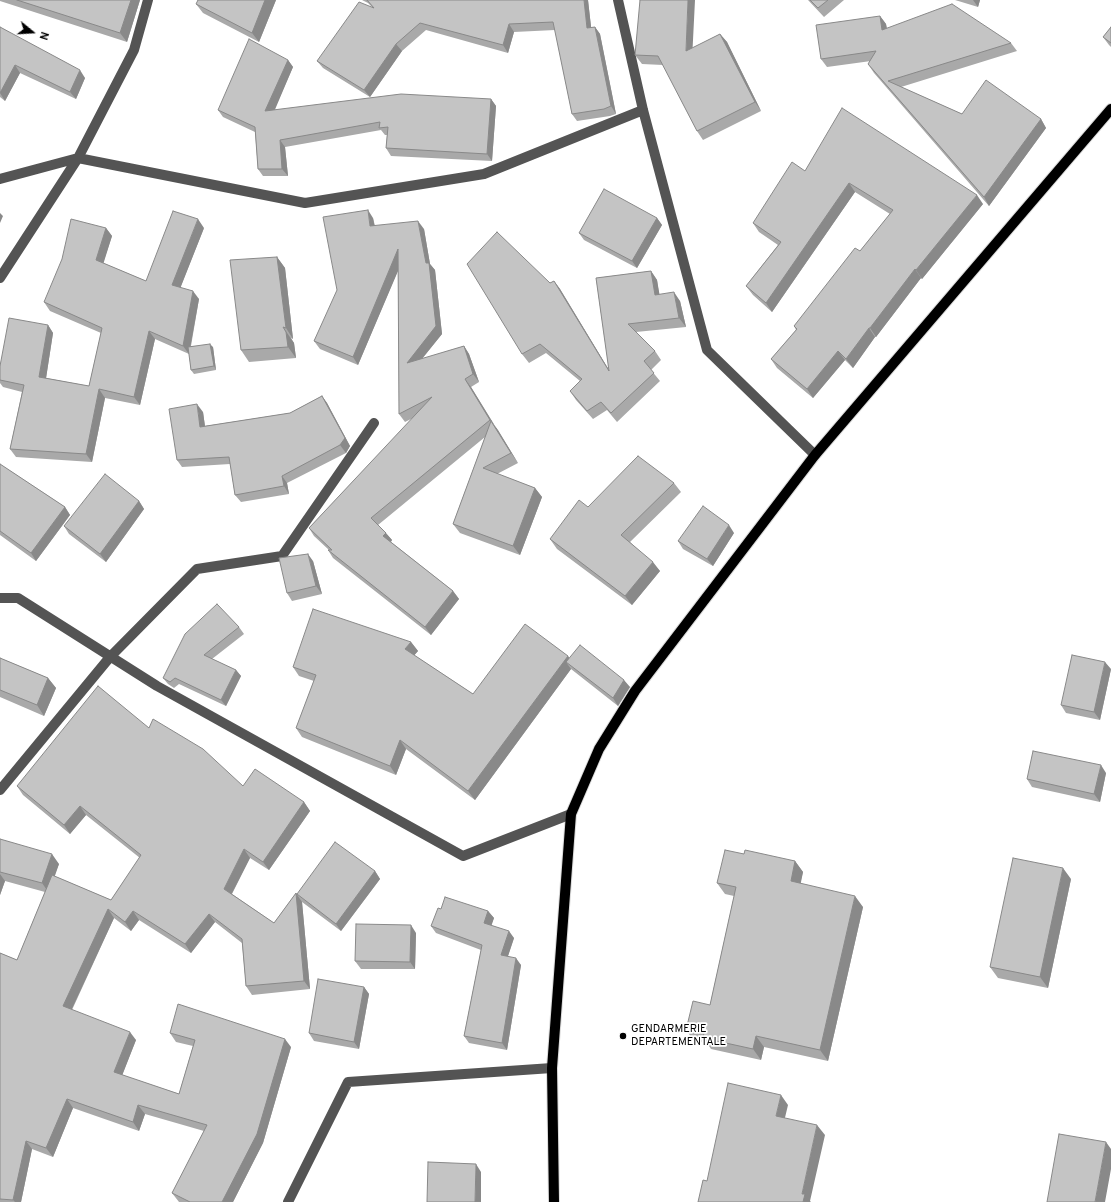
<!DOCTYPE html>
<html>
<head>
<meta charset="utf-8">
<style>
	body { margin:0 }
	#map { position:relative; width:1111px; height:1202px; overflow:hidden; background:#fff; font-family:Overpass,sans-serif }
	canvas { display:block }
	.north { position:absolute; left:12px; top:12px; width:40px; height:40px; -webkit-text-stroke:3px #fff; paint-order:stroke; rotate:108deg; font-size:11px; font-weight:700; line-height:16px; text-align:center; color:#000 }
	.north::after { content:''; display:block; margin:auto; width:14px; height:18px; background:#000; clip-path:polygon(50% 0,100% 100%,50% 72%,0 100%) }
</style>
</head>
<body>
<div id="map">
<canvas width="1111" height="1202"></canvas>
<div class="north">N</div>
</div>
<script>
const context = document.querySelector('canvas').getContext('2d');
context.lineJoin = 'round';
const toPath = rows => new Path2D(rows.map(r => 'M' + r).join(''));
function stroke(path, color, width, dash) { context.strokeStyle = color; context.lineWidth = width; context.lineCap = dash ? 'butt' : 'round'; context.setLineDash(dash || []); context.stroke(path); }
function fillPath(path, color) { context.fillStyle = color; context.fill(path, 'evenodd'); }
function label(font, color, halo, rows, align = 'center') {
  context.font = font + ' Overpass,sans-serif'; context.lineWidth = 3.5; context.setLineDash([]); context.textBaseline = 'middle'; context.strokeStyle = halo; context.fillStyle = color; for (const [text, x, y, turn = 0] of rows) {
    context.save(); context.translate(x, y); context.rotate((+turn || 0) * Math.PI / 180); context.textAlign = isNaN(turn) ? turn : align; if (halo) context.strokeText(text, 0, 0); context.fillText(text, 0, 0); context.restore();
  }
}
const minor = toPath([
	[618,0,643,110,707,350,815,455],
	[0,179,78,158,305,203,484,174,643,110],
	[0,278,78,158,134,50,148,0],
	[0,598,18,598,157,686,463,856,571,814],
	[0,790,110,657,197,569,282,556,374,423],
	[288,1202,348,1082,552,1068]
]);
const major = toPath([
	[554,1202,552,1068,571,814,599,749,635,691,815,455,1111,109]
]);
const wall = toPath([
	[0,0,140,0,127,42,0,1],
	[276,0,259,42,203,13,196,4],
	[362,0,588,0,591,27,595,27,600,34,616,114,610,116,577,121,572,114,555,30,514,32,508,53,426,30,402,51,370,97,323,68,317,61,372,7,368,3],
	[808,0,844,0,824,17],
	[955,0,980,0,978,7],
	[880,16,886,24,887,28,1011,43,1017,51,901,87,962,114,1041,119,1046,128,989,206,874,73,868,64,871,61,827,67,821,59],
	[0,27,85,78,76,99,20,73,5,101,0,97],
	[1111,27,1111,47,1109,45,1103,37],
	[720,34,727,42,761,111,703,140,697,131,663,65,642,64,635,55,693,48],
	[288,60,293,67,274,110,491,99,496,106,492,161,391,156,386,148,387,135,385,135,381,130,285,147,288,176,263,176,258,169,255,132,223,117,218,110],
	[805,171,983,204,922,279,921,278,876,337,875,337,853,368,845,360,813,398,777,368,771,359,796,330,794,326,860,251,890,214,855,192,772,312,753,295,746,286,778,245,759,232,753,223],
	[373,218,375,226,424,229,430,264,435,270,442,334,422,359,464,346,469,354,479,382,471,387,518,463,497,474,535,488,542,497,520,555,460,533,453,524,485,437,378,525,392,540,391,542,453,591,459,599,431,635,333,558,328,550,329,550,314,536,309,528,413,418,405,422,399,414,398,270,358,365,320,349,314,341],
	[657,218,662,225,637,268,584,240,579,233],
	[106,228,112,236,103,263,146,281,204,228,180,288,199,299,191,346,213,347,216,370,194,374,191,370,189,354,155,339,140,405,105,398,92,462,16,457,10,449,22,392,3,387,0,383,0,366,48,325,53,333,46,378,89,386,101,333,50,311,44,302],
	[277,257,285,268,293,339,291,338,294,343,296,358,249,362,241,350],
	[651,271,657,280,659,294,680,301,686,327,636,332,655,351,661,360,651,370,660,381,617,422,607,410,593,419,576,400,570,391,580,381,546,353,529,363,522,354,550,283,554,281,560,289,609,370,596,278],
	[322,396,327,403,350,446,346,453,287,483,289,494,241,502,235,495,230,464,182,467,177,460,203,412,205,426,290,413],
	[0,464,65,507,70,515,36,561,0,535],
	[674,483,681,492,630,542,660,571,632,605,557,549,550,539,588,507],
	[139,501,144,509,106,562,69,534,64,526],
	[734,533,713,566,683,549,678,541],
	[313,561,322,594,292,601,287,593],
	[239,627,244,634,212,659,236,670,241,676,226,706,179,684,174,688,168,684,163,678],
	[411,642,418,651,414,655,473,694,568,656,569,658,630,687,618,706,571,669,475,800,406,749,396,775,302,737,296,728,314,681,299,676,293,667],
	[0,658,48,678,56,688,44,716,0,697],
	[1111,669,1100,720,1066,713,1061,705],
	[149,728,243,786,304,802,310,811,269,870,250,858,232,894,274,923,296,893,297,894,375,871,380,879,341,931,302,902,310,989,252,995,246,986,242,943,215,922,191,953,139,920,131,931,114,918,72,1010,136,1040,122,1075,179,1094,193,1046,176,1042,170,1033,291,1047,263,1143,233,1202,179,1202,172,1193,204,1131,145,1114,139,1131,73,1108,53,1157,32,1149,21,1202,0,1202,0,953,17,960,45,892,5,881,0,895,0,839,59,864,54,876,111,900,140,858,86,815,70,834,23,795,17,786],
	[1106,773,1100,802,1032,787,1027,779],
	[744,854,795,861,803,872,800,884,863,907,828,1061,764,1047,761,1060,711,1049,707,1043,694,1041,686,1030,710,1005,734,896,725,894,717,883],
	[1071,879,1048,988,998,978,990,967],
	[488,911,494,918,491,925,514,938,508,956,521,965,507,1050,469,1043,464,1036,481,950,436,933,431,926],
	[416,933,415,969,361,969,355,961],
	[364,987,369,994,359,1049,314,1041,309,1033]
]);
const shadedWall = toPath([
	[131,0,140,0,127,42,120,33],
	[265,0,276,0,259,42,252,33],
	[584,0,588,0,592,35,587,28],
	[688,0,695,0,692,60,686,51],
	[973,0,980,0,978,7],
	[880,16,886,24,888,38,882,30],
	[509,24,514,32,508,53,503,45],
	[595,27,600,34,616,114,611,106],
	[720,34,727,42,761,111,755,102],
	[396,44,402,51,370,97,364,90],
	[288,60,293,67,271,119,265,111],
	[15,65,20,73,5,101,0,93],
	[80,70,85,78,76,99,70,92],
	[491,99,496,106,492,161,487,154],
	[1041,119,1046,128,989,206,984,197],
	[280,140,285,147,288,176,282,169],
	[849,183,855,192,772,312,766,303],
	[977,195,983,204,922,279,916,270],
	[368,210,373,218,376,234,370,226],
	[0,213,3,216,0,223],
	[657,218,662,225,637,268,632,261],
	[198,219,204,228,178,294,172,285],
	[418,221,424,229,430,264,435,270,442,334,412,371,407,363,426,263],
	[106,228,112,236,102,268,96,260],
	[398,249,404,257,358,365,353,357],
	[277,257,285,268,293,339,286,328],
	[915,269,921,278,876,337,870,328],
	[651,271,657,280,661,303,655,295],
	[554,281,560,289,615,380,609,371],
	[193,291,199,299,189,354,183,346],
	[674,292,680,301,686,327,679,318],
	[48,325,53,333,45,385,39,377],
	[283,327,294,343,296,358,288,347],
	[869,328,875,337,853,368,846,359],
	[149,331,155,339,140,405,134,397],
	[210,344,213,347,216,370,214,366],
	[464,346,469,354,479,382,473,374],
	[838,351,845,360,813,398,807,389],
	[465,379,471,387,496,428,490,420],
	[99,389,105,398,92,462,86,454],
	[322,396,327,403,350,446,346,453,340,445],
	[197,404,203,412,206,434,200,427],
	[491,421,498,430,518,463,511,453],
	[282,476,287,483,289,494,284,486],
	[535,488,542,497,520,555,513,546],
	[139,501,144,509,106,562,100,554],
	[65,507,70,515,36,561,31,553],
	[729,525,734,533,713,566,707,559],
	[386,533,392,540,389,544,383,536],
	[308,554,313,561,322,594,316,586],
	[653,562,660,571,632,605,625,596],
	[453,591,459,599,431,635,425,627],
	[411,642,418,651,412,658,405,649],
	[568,656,574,665,566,662,571,669,475,800,468,791],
	[1105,662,1111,669,1100,720,1094,712],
	[236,670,241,676,226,706,221,700],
	[48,678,56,688,44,716,37,705],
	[624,680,630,687,618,706,613,698],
	[400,740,406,749,396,775,390,766],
	[1101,765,1106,773,1100,802,1094,794],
	[304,802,310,811,269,870,263,862],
	[80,806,86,815,70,834,64,825],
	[244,849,250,858,230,897,224,889],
	[52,854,59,864,49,893,42,883],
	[795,861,803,872,799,892,791,881],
	[1063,868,1071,879,1048,988,1040,977],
	[375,871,380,879,341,931,336,924],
	[0,874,5,881,0,895],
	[296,893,302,902,310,989,304,981],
	[855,896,863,907,828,1061,820,1050],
	[108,909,114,918,69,1015,63,1006],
	[133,911,139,920,131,931,125,922],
	[488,911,494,918,490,930,484,923],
	[209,914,215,922,191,953,185,944],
	[411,925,416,933,415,969,410,962],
	[509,931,514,938,506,962,501,955],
	[516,958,521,965,507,1050,502,1043],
	[364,987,369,994,359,1049,354,1042],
	[130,1032,136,1040,120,1081,114,1072],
	[756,1036,764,1047,761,1060,753,1049],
	[285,1039,291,1047,263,1143,233,1202,222,1202],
	[781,1095,788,1105,783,1126,776,1116],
	[67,1099,73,1108,53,1157,46,1148],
	[138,1105,145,1114,139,1131,133,1122],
	[817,1125,825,1135,810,1201,811,1202,803,1202,802,1194],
	[26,1141,32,1149,21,1202,15,1202,13,1200],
	[1106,1142,1111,1149,1111,1169,1105,1202,1095,1202],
	[476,1164,481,1172,481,1202,475,1202]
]);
const building = toPath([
	[17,0,131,0,120,33,17,0],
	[198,0,265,0,252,33,196,4,198,0],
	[367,0,584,0,587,28,595,27,611,106,604,109,572,114,553,22,509,24,503,45,420,23,396,44,364,90,317,61,359,2,374,8,367,0],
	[640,0,688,0,686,51,720,34,755,102,697,131,658,56,635,55,640,0],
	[810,0,828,0,818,8,810,0],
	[952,4,1011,43,888,81,962,114,986,80,1041,119,984,197,868,64,876,51,821,59,816,25,880,16,882,30,952,4],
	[0,27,80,70,70,92,15,65,0,93,0,27],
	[1111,27,1111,43,1103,37,1111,27],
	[249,39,288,60,265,111,401,94,491,99,487,154,386,148,388,127,379,128,380,122,280,140,282,169,258,169,255,127,218,110,249,39],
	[842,108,977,195,916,270,915,269,870,328,869,328,846,359,838,351,807,389,771,359,797,329,794,326,855,248,860,251,893,210,849,183,766,303,746,286,781,242,753,223,792,162,805,171,842,108],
	[604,189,657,218,632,261,579,233,604,189],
	[368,210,370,226,418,221,426,263,429,263,436,326,407,363,464,346,473,374,465,379,490,420,371,518,386,533,383,536,453,591,425,627,328,550,332,550,309,528,432,397,399,414,398,249,353,357,314,341,337,290,323,217,368,210],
	[173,211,198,219,172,285,193,291,183,346,149,331,134,397,99,389,86,454,10,449,24,385,0,380,0,366,9,318,48,325,39,377,89,386,102,328,44,302,62,259,71,219,106,228,96,260,146,281,173,211],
	[497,232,550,283,554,281,609,371,596,278,651,271,655,295,674,292,679,318,628,324,655,351,644,361,654,373,611,413,601,402,587,411,570,391,582,379,540,344,522,354,467,264,497,232],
	[277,257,286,328,283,327,286,332,288,347,241,350,230,260,277,257],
	[210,344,214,366,191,370,188,347,210,344],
	[322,396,345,438,340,445,282,476,284,486,235,495,229,457,177,460,169,409,197,404,200,427,290,413,322,396],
	[491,421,511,453,483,468,535,488,513,546,453,524,491,421],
	[638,456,674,483,621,535,653,562,625,596,550,539,579,500,588,507,638,456],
	[0,464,65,507,31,553,0,531,0,464],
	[105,474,139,501,100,554,64,526,105,474],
	[703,506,729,525,707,559,678,541,703,506],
	[308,554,316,586,287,593,279,558,308,554],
	[217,604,239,627,204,655,236,670,221,700,175,678,170,682,163,678,185,634,217,604],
	[313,609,411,642,405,649,473,694,525,624,568,656,468,791,400,740,390,766,296,728,316,675,293,667,313,609],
	[580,645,624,680,613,698,566,662,580,645],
	[1072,655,1105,662,1094,712,1061,705,1072,655],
	[0,658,48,678,37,705,0,690,0,658],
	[98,686,149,728,153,719,203,749,243,786,255,769,304,802,263,862,244,849,224,889,274,923,296,893,304,981,246,986,242,939,209,914,185,944,133,911,125,922,108,909,63,1006,130,1032,114,1072,179,1094,195,1040,170,1033,178,1004,285,1039,257,1134,222,1202,190,1202,172,1193,207,1125,138,1105,133,1122,67,1099,46,1148,26,1141,13,1200,0,1199,0,953,17,960,52,875,111,900,141,855,80,806,64,825,17,786,98,686],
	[1033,751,1101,765,1094,794,1027,779,1033,751],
	[0,839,52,854,42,883,0,872,0,839],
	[335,842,375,871,336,924,297,894,335,842],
	[725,850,744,854,745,850,795,861,791,881,855,896,820,1050,756,1036,753,1049,703,1038,704,1033,686,1030,693,1001,710,1005,736,887,717,883,725,850],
	[1013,858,1063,868,1040,977,990,967,1013,858],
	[445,897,488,911,484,923,509,931,501,955,516,958,502,1043,464,1036,482,945,431,926,438,908,441,909,445,897],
	[356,924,411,925,410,962,355,961,356,924],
	[318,979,364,987,354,1042,309,1033,318,979],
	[728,1083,781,1095,776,1116,817,1125,802,1194,805,1194,803,1202,698,1202,703,1180,707,1181,728,1083],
	[1059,1134,1106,1142,1095,1202,1047,1202,1059,1134],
	[428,1162,476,1164,475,1202,427,1202,428,1162]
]);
const markers = [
	[623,1036,4,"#000"]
];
const poiNames = [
	["GENDARMERIE",631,1030],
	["DEPARTEMENTALE",631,1043]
];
stroke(major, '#dbdbdb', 12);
stroke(minor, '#545454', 10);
stroke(major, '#000', 10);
fillPath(wall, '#a9a9a9');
fillPath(shadedWall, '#898989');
fillPath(building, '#c4c4c4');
stroke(building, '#898989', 1);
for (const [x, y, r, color] of markers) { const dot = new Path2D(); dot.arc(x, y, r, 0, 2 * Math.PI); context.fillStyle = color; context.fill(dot); stroke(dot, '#fff', 1.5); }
label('11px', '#000', '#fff', poiNames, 'left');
</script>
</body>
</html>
